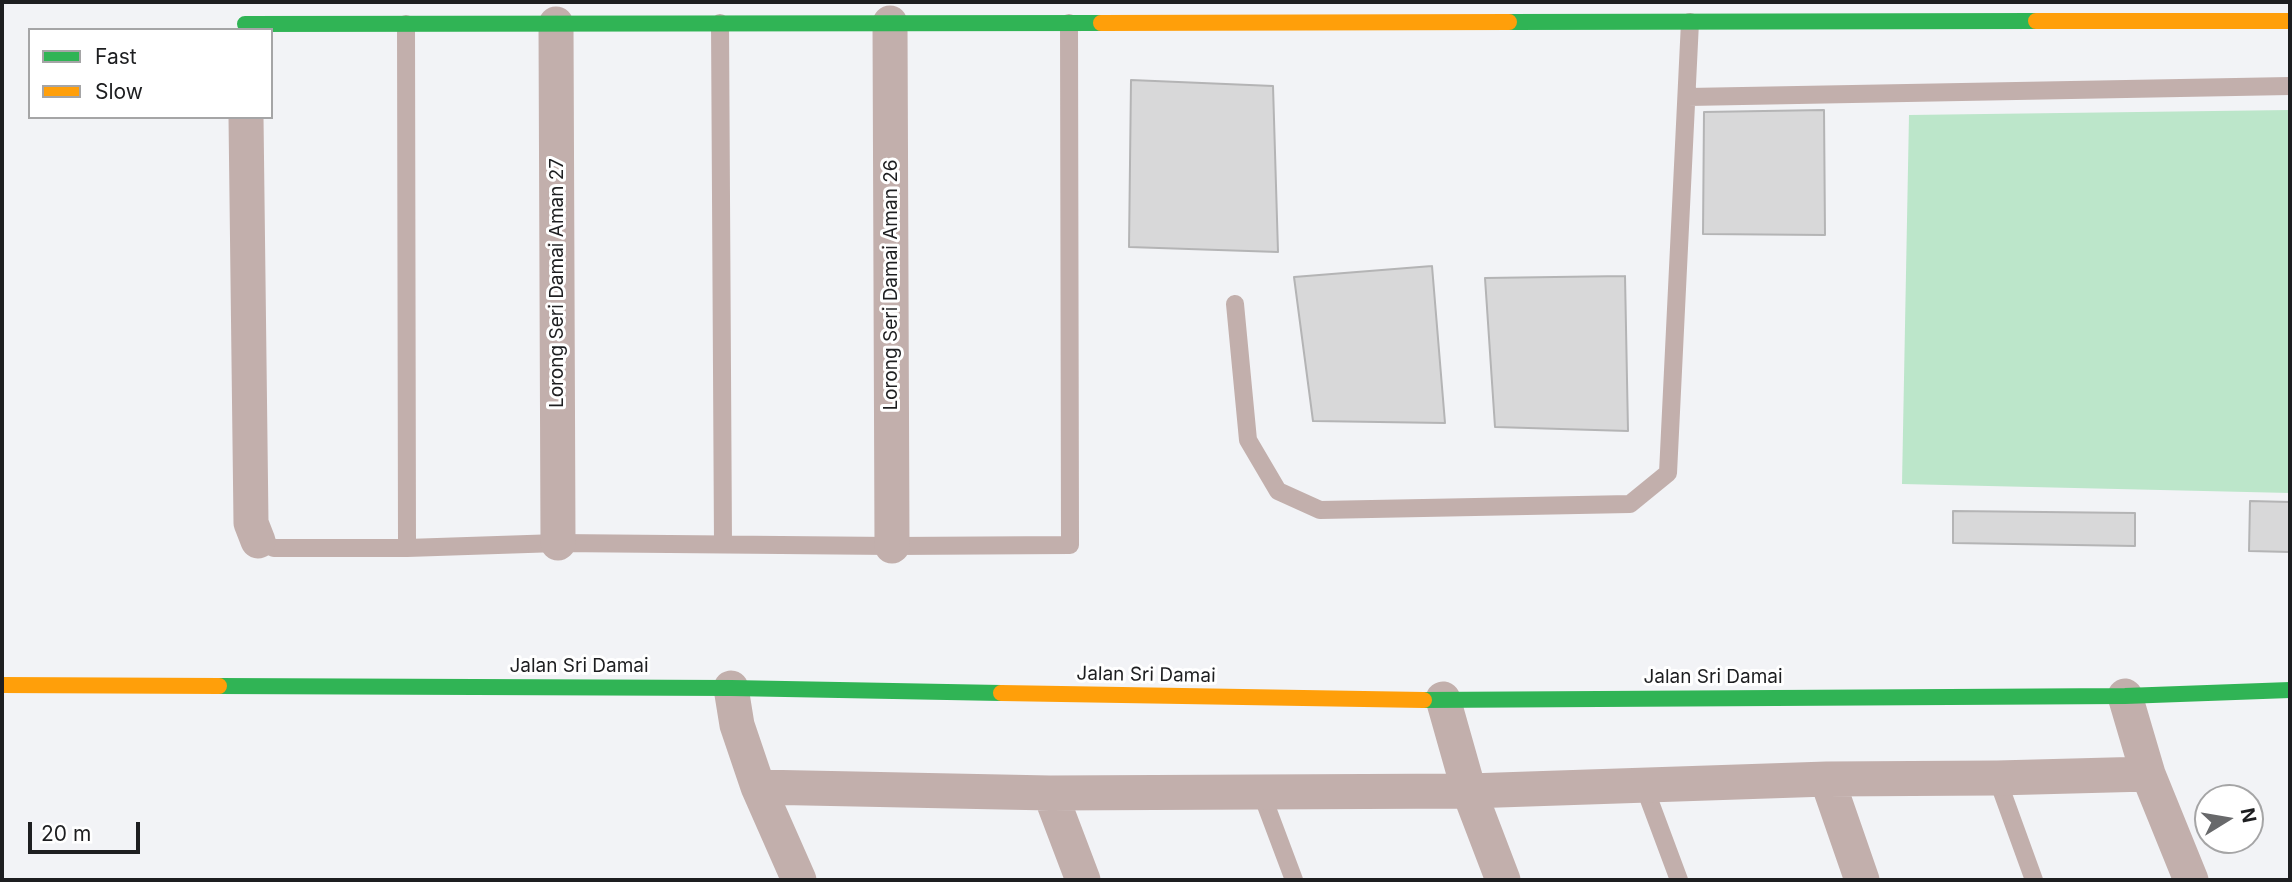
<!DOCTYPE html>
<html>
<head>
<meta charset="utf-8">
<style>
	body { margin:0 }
	#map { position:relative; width:2292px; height:882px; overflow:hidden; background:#f2f3f6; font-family:Inter,sans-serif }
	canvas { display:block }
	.frame { position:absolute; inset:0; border:4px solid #1d1e20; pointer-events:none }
	.legend { position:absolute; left:28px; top:28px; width:245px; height:91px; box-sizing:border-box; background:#fff; border:2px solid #a5a5a6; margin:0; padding:9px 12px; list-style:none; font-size:21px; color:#1d1e20 }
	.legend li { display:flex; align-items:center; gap:14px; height:35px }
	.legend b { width:35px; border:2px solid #a5a5a6 }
	.north { position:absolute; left:2194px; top:784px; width:70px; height:70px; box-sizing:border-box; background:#fff; border:2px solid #a5a5a6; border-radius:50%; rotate:79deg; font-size:19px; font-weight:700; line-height:28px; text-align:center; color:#1d1e20 }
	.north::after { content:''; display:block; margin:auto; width:24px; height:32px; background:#68696b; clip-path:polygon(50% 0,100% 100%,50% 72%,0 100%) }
	.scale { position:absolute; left:28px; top:822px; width:112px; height:32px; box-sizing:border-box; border:4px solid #1d1e20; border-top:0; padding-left:9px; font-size:21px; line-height:24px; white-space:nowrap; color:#1d1e20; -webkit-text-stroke:5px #fff; paint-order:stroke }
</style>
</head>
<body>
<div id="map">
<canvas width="2292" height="882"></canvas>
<div class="frame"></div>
<ul class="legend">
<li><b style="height:9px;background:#30b455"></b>Fast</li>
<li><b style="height:9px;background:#ff9f0a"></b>Slow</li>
</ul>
<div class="north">N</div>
<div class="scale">20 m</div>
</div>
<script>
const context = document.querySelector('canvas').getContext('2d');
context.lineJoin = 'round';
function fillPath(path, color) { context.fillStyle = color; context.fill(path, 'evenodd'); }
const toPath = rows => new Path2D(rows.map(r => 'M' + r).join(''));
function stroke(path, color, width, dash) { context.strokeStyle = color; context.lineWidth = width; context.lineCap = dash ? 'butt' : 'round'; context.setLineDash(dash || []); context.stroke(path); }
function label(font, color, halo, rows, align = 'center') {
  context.font = font + ' Inter,sans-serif'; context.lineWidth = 6; context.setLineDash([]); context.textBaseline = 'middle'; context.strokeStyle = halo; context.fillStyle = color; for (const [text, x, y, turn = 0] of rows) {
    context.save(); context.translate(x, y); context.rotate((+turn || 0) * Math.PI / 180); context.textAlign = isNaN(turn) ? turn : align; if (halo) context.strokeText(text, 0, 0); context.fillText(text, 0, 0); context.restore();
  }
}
const green = toPath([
	[2290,110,2290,493,1902,484,1909,115]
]);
const building = toPath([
	[1131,80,1273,86,1278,252,1129,247,1131,80],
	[1824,110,1825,235,1703,234,1704,112,1824,110],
	[1432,266,1445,423,1313,421,1294,277,1432,266],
	[1625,276,1628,431,1495,427,1485,278,1625,276],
	[2250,501,2290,502,2290,552,2249,551,2250,501],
	[1953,511,2135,513,2135,546,1953,543,1953,511]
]);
const lane = toPath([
	[720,23,723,544],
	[406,24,407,548],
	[1688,97,2290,86],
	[1235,304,1248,440,1278,491,1320,510,1630,504,1668,473,1690,22],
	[258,541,274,548,407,548,558,543,892,546,1070,545,1069,23],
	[1997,778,2034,880],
	[1644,786,1679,880],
	[1261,792,1294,880]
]);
const street = toPath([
	[890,23,892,546],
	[556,24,558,543],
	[246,117,251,523,258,541],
	[731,688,737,725,758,787,1050,793,1469,791,1827,779,1997,778,2148,774],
	[2125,696,2148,774,2191,880],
	[1443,699,1469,791,1503,880],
	[1827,779,1862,880],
	[758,787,799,880],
	[1050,793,1083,880]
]);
const fast = toPath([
	[1509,22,2036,21],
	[245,24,1101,23],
	[219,686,731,688,1001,693],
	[1424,700,2125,696,2290,690]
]);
const slow = toPath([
	[2036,21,2290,21],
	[1101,23,1509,22],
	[2,685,219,686],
	[1001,693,1424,700]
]);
const streetNames = [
	["Lorong Seri Damai Aman 27",557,283,-90],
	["Lorong Seri Damai Aman 26",891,285,-90],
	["Jalan Sri Damai",579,666],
	["Jalan Sri Damai",1146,675,1],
	["Jalan Sri Damai",1713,677]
];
fillPath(green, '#bce6ca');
fillPath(building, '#d8d8d9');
stroke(building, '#b4b4b5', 2);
stroke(lane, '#c2afac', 18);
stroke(street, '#c2afac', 35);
stroke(fast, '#30b455', 16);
stroke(slow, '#ff9f0a', 16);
label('19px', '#1d1e20', '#fff', streetNames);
</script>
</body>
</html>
